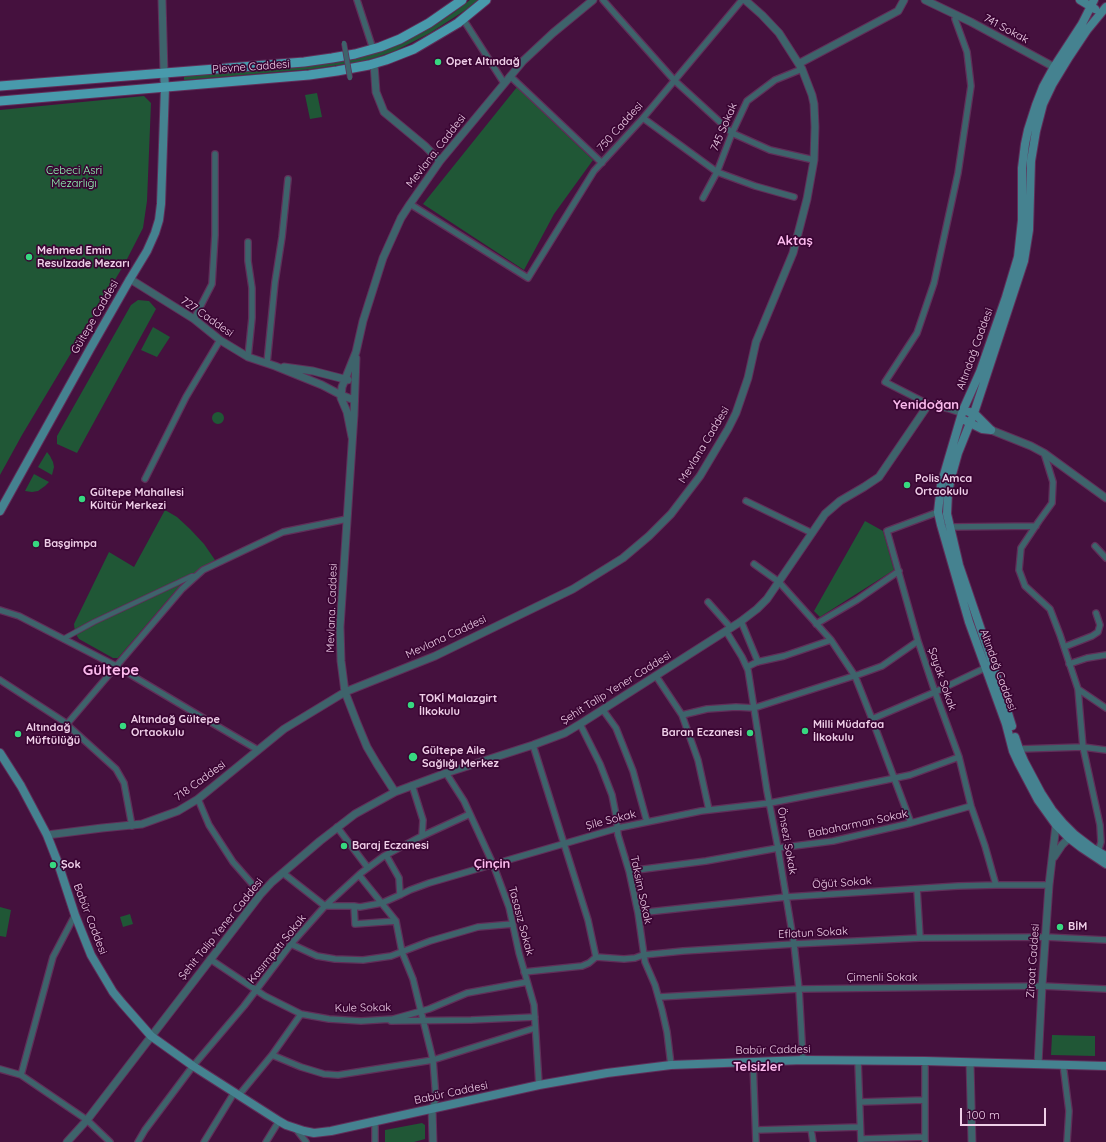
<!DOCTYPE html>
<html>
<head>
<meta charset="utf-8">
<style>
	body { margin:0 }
	#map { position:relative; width:1106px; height:1142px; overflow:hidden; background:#45113e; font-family:Quicksand,sans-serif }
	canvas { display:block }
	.scale { position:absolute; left:960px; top:1108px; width:86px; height:18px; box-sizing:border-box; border:2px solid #efcfe8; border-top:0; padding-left:5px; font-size:12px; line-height:14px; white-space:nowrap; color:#efcfe8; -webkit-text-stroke:3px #3a0533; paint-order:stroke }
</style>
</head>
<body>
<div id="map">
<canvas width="1106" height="1142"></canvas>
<div class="scale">100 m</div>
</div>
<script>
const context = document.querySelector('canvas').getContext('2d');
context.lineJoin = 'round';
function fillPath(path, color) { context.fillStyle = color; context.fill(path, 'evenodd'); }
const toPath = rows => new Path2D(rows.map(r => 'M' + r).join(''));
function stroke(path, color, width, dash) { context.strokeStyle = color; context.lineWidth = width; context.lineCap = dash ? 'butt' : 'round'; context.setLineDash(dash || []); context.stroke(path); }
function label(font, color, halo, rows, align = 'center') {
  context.font = font + ' Quicksand,sans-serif'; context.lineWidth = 3.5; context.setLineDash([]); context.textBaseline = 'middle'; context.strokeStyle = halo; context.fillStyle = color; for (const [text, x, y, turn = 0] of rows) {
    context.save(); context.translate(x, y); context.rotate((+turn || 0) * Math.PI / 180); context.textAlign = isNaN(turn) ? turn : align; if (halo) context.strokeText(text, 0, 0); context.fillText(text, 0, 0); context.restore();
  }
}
const green = toPath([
	[470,0,478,0,467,9,430,33,395,51,374,58,359,62,312,69,184,80,184,76,301,66,406,40,432,27,453,13],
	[517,87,593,160,554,214,524,270,423,204],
	[317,93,322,117,310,119,305,95],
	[144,96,151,103,147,201,143,228,125,263,22,435,0,475,0,110],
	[138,300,149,301,156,309,77,453,57,444,57,436,131,305],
	[153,327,170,337,157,357,141,350],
	'212 418a6 6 0 1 1 12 0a6 6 0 1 1-12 0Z',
	[47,452,50,456,53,462,54,467,52,475,38,467],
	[34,474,49,482,45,486,38,491,32,492,25,491],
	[165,510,177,517,190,529,204,544,215,560,184,581,118,658,113,658,79,639,75,633,74,624,109,552,134,567],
	[865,521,883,531,894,570,820,617,814,611],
	[0,907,11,910,6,937,0,936],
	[130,914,133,924,123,927,120,917],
	[1052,1035,1095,1036,1095,1056,1051,1055],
	[422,1123,425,1125,425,1139,414,1142,385,1142,385,1130]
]);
const pedestrian = toPath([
	[63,639,94,622,192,576,197,576]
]);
const minor = toPath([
	[357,0,373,49],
	[603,0,617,16,674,80,732,133,770,150,814,160],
	[463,19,504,83],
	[510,76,602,163],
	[643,118,717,172,755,186,794,197],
	[703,198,717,172,732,133,747,101,775,80,802,69],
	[410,204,528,278,594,171,643,118,742,0],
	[194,319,212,284,215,235,215,154],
	[248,357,252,318,252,288,248,261,248,242],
	[267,363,275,282,282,237,288,179],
	[932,406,885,382,917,333,934,283,958,173,971,86,967,52,955,19],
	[1044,453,1053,482,1052,503,1039,521,1021,548,1019,570,1025,586,1050,609,1060,635,1078,689,1080,713,1083,747,1100,825,1101,842,1098,852],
	[145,479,186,397,220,340],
	[746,501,812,533],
	[938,512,887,531,918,641,935,692,959,757,971,806,985,846,996,885],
	[949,527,1036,526],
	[1095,546,1106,558],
	[754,564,779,582,831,640,855,676,872,719,911,823],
	[708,602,731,628],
	[0,610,19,616,116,666,200,716,258,750],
	[741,621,758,662],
	[816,624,857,600,899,571],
	[726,631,742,657,748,670,767,791,778,848,794,944,799,989,803,1060],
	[1064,647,1092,636,1098,632,1100,625,1096,613],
	[1069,664,1087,658,1106,655],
	[747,667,757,662,784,656,831,640],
	[656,676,682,715,698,760,709,810],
	[0,680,63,721,116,769,124,783,132,826],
	[1078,689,1106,708],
	[603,710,616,728,633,771,647,822],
	[682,715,707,709,736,707,754,708,860,674,882,666,918,641],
	[872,719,935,692,985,668],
	[67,724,182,589,203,570,283,532,347,519],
	[580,724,600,764,612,795,616,815,618,835,629,871,638,913,645,962,655,985,662,1010,667,1032,671,1065],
	[533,745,588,920,596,957],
	[1019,749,1083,747,1106,750],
	[446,773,464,801,493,864,509,907,519,953,534,1005,539,1085],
	[412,785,423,820,422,836],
	[198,799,209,825,233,862,254,886],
	[337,827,368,868],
	[386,855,399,878,400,895],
	[629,871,706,861,778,848,833,841,911,823,971,806],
	[283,873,325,906,354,906,360,907,382,903,400,895,410,890,429,883,618,828,701,811,770,803,847,788,910,775,959,757],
	[359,875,396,921,402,952,413,979,433,1060,436,1099,432,1108],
	[917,889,920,938],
	[354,906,355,924,396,921],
	[638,913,786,897,958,886,996,885,1049,885],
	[291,944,317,956,335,959,363,960,391,956,430,941,478,927,513,924],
	[596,957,624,959,635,958,643,955,683,951,794,944,920,938,1045,937,1106,940],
	[210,959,265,996,301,1014,329,1019,361,1021,393,1019,429,1009,467,993,527,982],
	[524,972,582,966,589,963,596,957],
	[659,997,799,989,1042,986,1106,989],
	[391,1021,471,1020,535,1017],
	[272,1055,301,1067,324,1074,338,1075,433,1060,535,1028],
	[753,1061,756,1142],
	[858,1061,861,1142],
	[925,1061,925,1142],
	[1063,1064,1069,1111,1067,1142],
	[0,1069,21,1075,87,1120,110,1142],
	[21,1075,53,957,75,915],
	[239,1095,272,1055,301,1014],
	[860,1102,924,1100],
	[375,1121,375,1142],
	[296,1129,306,1142],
	[811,1129,813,1142],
	[756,1130,860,1127],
	[861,1139,925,1137],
	[138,1142,145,1130,193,1066,244,1006,291,944,325,906,361,873,384,856,420,837,470,814],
	[204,1142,234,1093],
	[266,1142,279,1121]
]);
const tertiary = toPath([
	[162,0,164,73],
	[925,0,971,22,1054,67],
	[800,63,898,11,904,0],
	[374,64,376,92,384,112,425,146,440,161],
	[130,279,194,319,220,340,248,357,275,366,322,385,341,395,354,400],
	[356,358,354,415,340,627,341,661,345,692,357,723,367,747,377,764,395,792],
	[284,367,313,371,348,380],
	[991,430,1031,446,1044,453,1106,498],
	[352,437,347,412,341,398,342,387,356,352,363,321,383,258,401,218,410,204,440,161,523,61,553,33,593,0],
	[47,835,102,828,142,824,178,811,198,799,284,729,345,692,435,656,573,589,623,558,649,536,671,514,700,476,728,429,736,413,748,378,756,342,793,253,807,199,814,160,815,127,814,104,812,95,802,69,779,33,762,15,745,0],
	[1054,857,1062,845,1069,838],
	[970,1063,972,1142],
	[1038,1064,1042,986,1049,885,1056,825],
	[432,1108,433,1142],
	[67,1142,87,1120,260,895,272,882,320,841,355,814,395,792,446,773,533,745,565,733,580,724,740,622,757,609,767,599,825,514,840,501,864,487,879,477,926,408,929,406,934,405,948,408,963,413]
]);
const secondary = toPath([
	[1080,0,1095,9],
	[1094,0,1082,24,1054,67,1043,87,1036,105,1028,130,1025,144,1022,168,1022,220,1018,257,1006,297,980,372,963,410,948,461,941,485,938,512,941,525,969,622,1006,724,1013,751,1019,764,1038,800,1056,825,1069,838,1082,848,1106,864],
	[969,412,974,413,991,430],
	[964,420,982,429,991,430],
	[0,511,90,349,130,279,147,251,155,233,159,220,161,204,165,87,164,73],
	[1012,726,993,665,959,565,947,514,948,493,951,478,958,453,974,413,1024,261,1029,230,1031,161,1036,131,1043,104,1052,85,1069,57,1087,30,1106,7],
	[1015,737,1019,749,1024,761,1041,793,1052,810,1063,823,1075,835,1092,848,1106,856],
	[0,753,21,786,47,835,58,863,75,915,91,955,113,992,122,1003,151,1036,193,1066,279,1121,286,1125,304,1131,314,1133,331,1131,539,1085,607,1073,671,1065,803,1060,925,1061,1106,1066]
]);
const primary = toPath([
	[0,86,304,62,332,58,355,54,380,47,400,39,429,23,462,0],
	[0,101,309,75,337,71,369,65,386,60,414,49,458,23,486,0]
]);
const pedestrianBridge = toPath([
	[344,43,350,78]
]);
const markers = [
	[438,62,4,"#37d880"],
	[29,257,4,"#37d880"],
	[907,485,4,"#37d880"],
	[82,499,4,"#37d880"],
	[36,544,4,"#37d880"],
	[411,705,4,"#37d880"],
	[123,726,4,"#37d880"],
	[805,731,4,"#37d880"],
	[750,733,4,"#37d880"],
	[18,734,4,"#37d880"],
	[413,757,5,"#37d880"],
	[344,846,4,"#37d880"],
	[53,865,4,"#37d880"],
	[1060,927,4,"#37d880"]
];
const streetNames = [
	["741 Sokak",1006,29,28],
	["Plevne Caddesi",251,67,-4],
	["750 Caddesi",620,127,-48],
	["745 Sokak",724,127,-67],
	["Mevlana. Caddesi",436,151,-52],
	["Gültepe Caddesi",95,317,-60],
	["727 Caddesi",207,317,35],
	["Altındağ Caddesi",975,349,-70],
	["Mevlana Caddesi",704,445,-59],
	["Mevlana. Caddesi",332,608,-88],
	["Mevlana Caddesi",446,637,-25],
	["Altındağ Caddesi",998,670,70],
	["Şayak Sokak",942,679,71],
	["Şehit Talip Yener Caddesi",616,688,-32],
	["718 Caddesi",200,781,-36],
	["Şile Sokak",611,820,-14],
	["Babaharman Sokak",858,824,-12],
	["Önsezi Sokak",787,841,80],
	["Öğüt Sokak",842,883,-4],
	["Taksim Sokak",641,890,78],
	["Babür Caddesi",90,919,69],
	["Tasasız Sokak",521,921,75],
	["Şehit Talip Yener Caddesi",221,929,-51],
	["Eflatun Sokak",813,933,-3],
	["Kasımpatı Sokak",277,949,-51],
	["Ziraat Caddesi",1033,961,-86],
	["Çimenli Sokak",882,978],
	["Kule Sokak",363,1008,-1],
	["Babür Caddesi",773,1050,-1],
	["Babür Caddesi",451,1093,-12]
];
const poiNames = [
	["Opet Altındağ",446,62],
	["Mehmed Emin",37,251],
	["Resulzade Mezarı",37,264],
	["Polis Amca",915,479],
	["Ortaokulu",915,492],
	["Gültepe Mahallesi",90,493],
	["Kültür Merkezi",90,506],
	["Başgimpa",44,544],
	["TOKİ Malazgirt",419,699],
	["İlkokulu",419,712],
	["Altındağ Gültepe",131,720],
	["Ortaokulu",131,733],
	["Milli Müdafaa",813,725],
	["İlkokulu",813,738],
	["Altındağ",26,728],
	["Müftülüğü",26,741],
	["Baran Eczanesi",742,733,"right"],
	["Gültepe Aile",422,751],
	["Sağlığı Merkez",422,764],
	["Baraj Eczanesi",352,846],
	["Şok",61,865],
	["BİM",1068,927]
];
const parkNames = [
	["Cebeci Asri",74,171],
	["Mezarlığı",74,184]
];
const quarterNames = [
	["Aktaş",795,241],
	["Yenidoğan",926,405],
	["Çinçin",492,864],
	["Telsizler",758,1067]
];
const districtNames = [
	["Gültepe",111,670]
];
fillPath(green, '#205736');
stroke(pedestrian, '#602f59', 6);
stroke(minor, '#602f59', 8);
stroke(tertiary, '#602f59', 9);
stroke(secondary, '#602f59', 10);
stroke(primary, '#602f59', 11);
stroke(pedestrian, '#3e636b', 4.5);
stroke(minor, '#3e636b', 5.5);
stroke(tertiary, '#3e636b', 7);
stroke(secondary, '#458290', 8);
stroke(primary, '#489aac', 9);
stroke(pedestrianBridge, '#602f59', 6, []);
stroke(pedestrianBridge, '#3e636b', 4.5);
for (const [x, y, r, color] of markers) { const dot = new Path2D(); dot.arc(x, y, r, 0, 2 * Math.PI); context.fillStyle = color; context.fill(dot); stroke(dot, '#3a0533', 1.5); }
label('11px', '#efcfe8', '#3a0533', streetNames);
label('bold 11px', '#efcfe8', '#3a0533', poiNames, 'left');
label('11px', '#91fcb6', '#3a0533', parkNames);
label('bold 13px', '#fcbbee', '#3a0533', quarterNames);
label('bold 15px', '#fcbbee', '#3a0533', districtNames);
</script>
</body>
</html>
